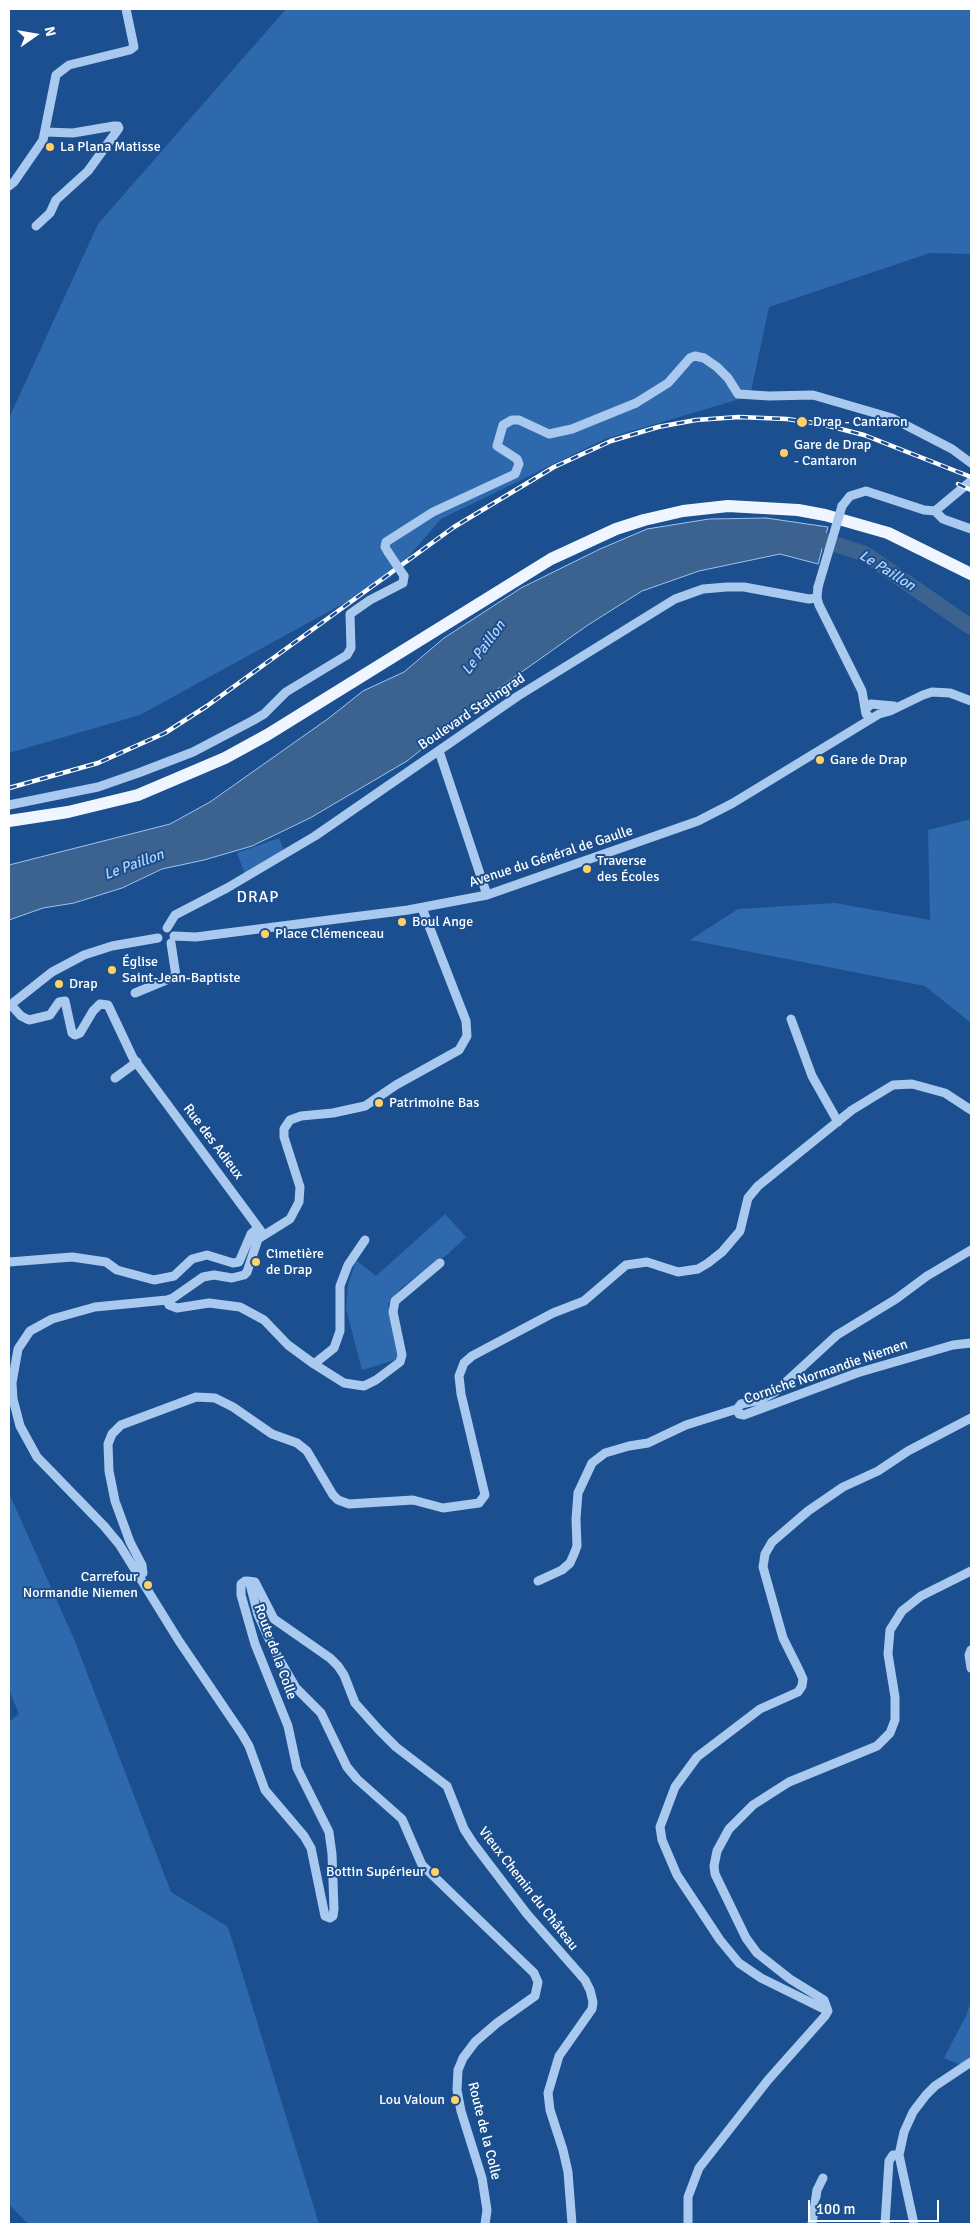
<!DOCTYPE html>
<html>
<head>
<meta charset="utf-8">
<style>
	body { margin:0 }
	#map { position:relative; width:980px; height:2233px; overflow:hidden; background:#1b4f8f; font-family:Signika,sans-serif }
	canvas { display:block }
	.frame { position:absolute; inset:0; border:10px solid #fff; pointer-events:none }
	.north { position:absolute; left:10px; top:10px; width:50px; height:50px; -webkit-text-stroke:4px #1b4f8f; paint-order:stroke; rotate:77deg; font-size:14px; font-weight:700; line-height:20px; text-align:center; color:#fff }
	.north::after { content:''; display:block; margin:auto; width:18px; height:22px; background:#fff; clip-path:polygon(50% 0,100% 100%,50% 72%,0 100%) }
	.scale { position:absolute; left:808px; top:2200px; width:131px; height:22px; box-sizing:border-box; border:2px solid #fff; border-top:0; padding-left:6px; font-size:15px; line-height:18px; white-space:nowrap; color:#fff; -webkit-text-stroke:4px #1b4f8f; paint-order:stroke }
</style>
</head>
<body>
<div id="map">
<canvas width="980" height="2233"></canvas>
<div class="frame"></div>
<div class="north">N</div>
<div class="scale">100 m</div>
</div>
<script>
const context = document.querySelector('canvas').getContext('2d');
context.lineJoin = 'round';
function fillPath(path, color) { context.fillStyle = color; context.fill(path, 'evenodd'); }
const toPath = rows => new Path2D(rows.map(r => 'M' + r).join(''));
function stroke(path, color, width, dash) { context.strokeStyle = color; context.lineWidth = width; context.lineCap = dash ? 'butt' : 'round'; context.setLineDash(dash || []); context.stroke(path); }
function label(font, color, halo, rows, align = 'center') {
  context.font = font + ' Signika,sans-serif'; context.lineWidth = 4; context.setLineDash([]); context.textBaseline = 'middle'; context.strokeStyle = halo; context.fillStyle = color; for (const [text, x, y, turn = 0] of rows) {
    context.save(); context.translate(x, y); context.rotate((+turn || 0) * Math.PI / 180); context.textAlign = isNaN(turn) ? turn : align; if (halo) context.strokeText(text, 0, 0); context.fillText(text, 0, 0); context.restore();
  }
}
const green = toPath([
	[286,9,971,9,971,254,930,253,769,307,750,396,605,439,441,519,390,578,140,715,9,753,9,418,98,224],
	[971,819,971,1023,925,986,690,940,738,909,835,903,930,920,928,830],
	[279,838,284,850,245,874,237,853],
	[445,1214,466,1237,448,1254,402,1287,388,1304,399,1359,362,1370,346,1309,348,1285,356,1260,376,1276],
	[9,1493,74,1639,171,1892,228,1927,319,2224,28,2224,9,2204,9,1722,19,1714,9,1690],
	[971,2001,971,2069,944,2058,966,2016]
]);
const water = toPath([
	[766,518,828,527,818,564,780,554,699,571,642,591,588,625,499,688,407,761,310,818,252,846,204,860,162,869,122,888,74,903,43,908,9,920,9,865,170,824,210,802,329,718,363,691,404,672,444,638,521,588,600,549,647,529,709,519,766,518]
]);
const river = toPath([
	[804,534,865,554,971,627]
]);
const minor = toPath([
	[9,186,14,182,43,140,56,75,69,65,130,50,134,47,126,9],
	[36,226,50,213,56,200,88,171,119,128,118,126,114,126,73,133,46,132],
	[842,506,850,496,866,491,924,510,935,511,943,519,971,529],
	[935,511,971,481],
	[388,552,385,547,386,542,433,512,515,474,519,464,517,459,497,446,503,425,512,420,519,420,549,434,572,429,636,403,668,383,690,358,695,356,704,358,717,367,728,378,738,394,769,396,813,395,892,418,952,449,971,463],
	[818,587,817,598,819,605,862,691,866,714,871,718],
	[866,709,871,704,894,706],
	[439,751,487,895],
	[9,805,98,787,141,772,193,752,252,721,264,714,286,692,347,655,351,648,350,614,370,600,403,583,404,576],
	[422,908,466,1021,467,1036,459,1050,396,1085,365,1106,333,1113,301,1116,290,1120,284,1129,284,1137,300,1187,299,1202,290,1219,258,1239,247,1272,244,1275,232,1278,214,1275,203,1277,173,1298,167,1300,95,1307,52,1319,30,1331,18,1349,12,1383,13,1399,20,1426,37,1457,104,1526,119,1544,179,1641,242,1734,249,1746,265,1790,304,1836,311,1848,325,1916,330,1918,333,1916,334,1909,332,1854,329,1832,297,1768,288,1726,255,1644,241,1595,241,1584,245,1581,250,1584,258,1615,274,1650,296,1688,321,1713,347,1767,357,1779,402,1819,422,1865,534,1973,538,1982,535,1996,497,2023,475,2042,463,2058,458,2070,457,2090,461,2111,482,2178,487,2210,485,2224],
	[167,928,175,915,227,888,315,836,518,696,675,599,703,589,727,587,744,587,809,599,817,598],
	[174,936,196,937,227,933,408,910,487,895,698,821,733,803,879,714,890,711,923,695,932,692,950,693,971,701],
	[135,993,176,976,171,943],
	[11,1005,21,1016,29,1020,50,1015,59,1002,65,1001,72,1033,75,1035,80,1033,93,1011,100,1004,108,1005,133,1058,263,1234],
	[9,1006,52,972,84,955,112,946,158,938],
	[791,1019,812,1076,838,1122],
	[115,1078,137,1062],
	[971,1250,927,1276,896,1299,837,1335,775,1392,760,1400,741,1404,737,1409,739,1414,744,1415,857,1373,953,1345,971,1343],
	[9,1262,72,1257,106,1262,117,1270,154,1280,174,1276,192,1259,207,1255,233,1263,239,1262,251,1234,258,1228],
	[167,1300,169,1305,177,1308,209,1303,240,1307,264,1320,288,1345,314,1364,334,1348,340,1331,340,1286,348,1265,365,1240],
	[314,1364,344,1383,364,1386,376,1380,400,1362,402,1355,393,1312,395,1301,440,1263],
	[139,1577,143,1573,142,1565,130,1542,115,1501,109,1471,108,1444,112,1434,121,1425,196,1397,215,1398,233,1407,272,1434,297,1443,307,1451,333,1495,338,1500,349,1504,413,1500,443,1508,479,1503,485,1495,461,1394,459,1376,464,1363,472,1356,553,1313,584,1301,626,1265,647,1262,678,1272,698,1269,708,1263,722,1252,740,1231,748,1198,758,1186,852,1110,893,1085,912,1084,945,1093,971,1110],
	[247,1581,255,1582,274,1619,330,1658,338,1666,344,1675,355,1703,379,1730,396,1747,447,1786,464,1829,473,1843,527,1914,585,1980,590,1990,593,2002,592,2009,559,2056,548,2093,550,2110,563,2150,568,2172,572,2224],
	[538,1581,562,1570,570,1563,574,1554,577,1546,576,1519,578,1493,592,1463,605,1453,629,1446,648,1443,686,1425,737,1409],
	[971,1650,969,1655,971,1668],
	[828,2011,761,1978,739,1963,720,1940,677,1875,662,1840,660,1827,675,1787,697,1757,760,1709,798,1692,802,1686,803,1679,799,1670,783,1638,763,1567,765,1554,772,1542,808,1511,843,1487,878,1471,908,1451,971,1418],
	[899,2155,904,2132,913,2112,926,2095,935,2086,971,2062],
	[899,2155,914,2224],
	[688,2224,688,2197,699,2168,768,2080,825,2016,828,2011,824,2000,790,1979,757,1953,746,1938,715,1874,714,1866,717,1851,729,1829,753,1805,789,1782,877,1746,890,1733,895,1720,895,1697,888,1654,890,1630,902,1611,921,1596,971,1571],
	[812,2224,817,2190,823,2178],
	[885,2224,889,2161,893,2155,899,2155]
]);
const major = toPath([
	[9,821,68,812,138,795,225,758,267,735,551,559,616,529,644,520,683,511,728,506,798,510,825,515,888,533,971,574]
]);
const rail = toPath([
	[958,484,971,490],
	[9,788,98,763,165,733,207,706,454,527,554,467,611,441,658,427,696,420,739,417,787,419,821,424,864,435,971,477]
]);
const minorBridge = toPath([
	[388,552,404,576],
	[818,587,842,506]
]);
const markers = [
	[50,147,5,"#ffd166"],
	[802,422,6,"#ffd166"],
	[784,453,5,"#ffd166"],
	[820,760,5,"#ffd166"],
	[587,869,5,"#ffd166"],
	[402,922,5,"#ffd166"],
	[265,934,5,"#ffd166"],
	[112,970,5,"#ffd166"],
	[59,984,5,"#ffd166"],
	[379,1103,5,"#ffd166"],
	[256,1262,5,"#ffd166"],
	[148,1585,5,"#ffd166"],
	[435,1872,5,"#ffd166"],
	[455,2100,5,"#ffd166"]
];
const poiNames = [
	["La Plana Matisse",60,147],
	["Drap - Cantaron",813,422],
	["Gare de Drap",794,445],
	["- Cantaron",794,461],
	["Gare de Drap",830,760],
	["Traverse",597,861],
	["des Écoles",597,877],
	["Boul Ange",412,922],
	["Place Clémenceau",275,934],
	["Église",122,962],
	["Saint-Jean-Baptiste",122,978],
	["Drap",69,984],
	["Patrimoine Bas",389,1103],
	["Cimetière",266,1254],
	["de Drap",266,1270],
	["Carrefour",138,1577,"right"],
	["Normandie Niemen",138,1593,"right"],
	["Bottin Supérieur",425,1872,"right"],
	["Lou Valoun",445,2100,"right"]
];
const streetNames = [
	["Boulevard Stalingrad",472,712,-34],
	["Avenue du Général de Gaulle",551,857,-18],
	["Rue des Adieux",213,1142,53],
	["Corniche Normandie Niemen",826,1372,-19],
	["Route de la Colle",275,1652,70],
	["Vieux Chemin du Château",528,1889,52],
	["Route de la Colle",484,2131,76]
];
const waterNames = [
	["Le Paillon",887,571,32],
	["Le Paillon",484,648,-54],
	["Le Paillon",134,865,-20]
];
const quarterNames = [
	["DRAP",258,898]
];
fillPath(green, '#2e69ad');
fillPath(water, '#3c6290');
stroke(water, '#9cc4f0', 1);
stroke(river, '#3c6290', 16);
stroke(minor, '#a9c9ee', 9);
stroke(major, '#f0f6ff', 12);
stroke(rail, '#fff', 4.5);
stroke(rail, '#1b4f8f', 2.5, [8]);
stroke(minorBridge, '#a9c9ee', 9);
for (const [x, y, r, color] of markers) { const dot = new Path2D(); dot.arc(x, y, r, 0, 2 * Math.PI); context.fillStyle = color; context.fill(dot); stroke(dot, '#1b4f8f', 2); }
label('14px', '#fff', '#1b4f8f', poiNames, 'left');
label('14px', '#fff', '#1b4f8f', streetNames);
label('italic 15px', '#b5d3f5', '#1b4f8f', waterNames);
context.letterSpacing = '1px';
label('16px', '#fff', '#1b4f8f', quarterNames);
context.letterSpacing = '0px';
</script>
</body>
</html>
